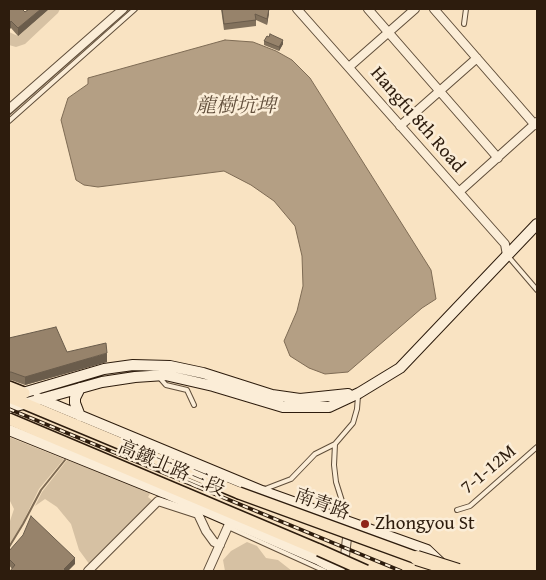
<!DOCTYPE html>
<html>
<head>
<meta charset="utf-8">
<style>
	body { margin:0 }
	#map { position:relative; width:546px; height:580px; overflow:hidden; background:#f9e3c2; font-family:"Gentium Book Plus",serif }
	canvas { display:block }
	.frame { position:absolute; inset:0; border:10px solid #2d1c0d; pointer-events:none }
</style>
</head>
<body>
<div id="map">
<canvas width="546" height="580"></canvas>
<div class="frame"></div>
</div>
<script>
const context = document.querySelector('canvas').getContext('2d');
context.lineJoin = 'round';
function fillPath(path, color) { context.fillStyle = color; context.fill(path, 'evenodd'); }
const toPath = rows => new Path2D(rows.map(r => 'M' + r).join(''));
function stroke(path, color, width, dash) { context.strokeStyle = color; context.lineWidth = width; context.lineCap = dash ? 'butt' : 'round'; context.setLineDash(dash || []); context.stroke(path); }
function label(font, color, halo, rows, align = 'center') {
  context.font = font + ' "Gentium Book Plus","Noto Serif TC",serif'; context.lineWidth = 5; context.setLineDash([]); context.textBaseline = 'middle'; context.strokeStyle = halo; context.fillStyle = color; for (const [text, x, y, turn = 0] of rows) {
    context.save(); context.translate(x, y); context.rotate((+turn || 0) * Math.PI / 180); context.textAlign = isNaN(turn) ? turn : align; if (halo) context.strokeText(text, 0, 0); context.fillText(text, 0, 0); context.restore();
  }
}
const green = toPath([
	[49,9,60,9,58,13,25,44,16,47,9,45,9,32,18,36],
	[9,437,64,459,39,489,22,524,9,545,9,524,14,509,9,499],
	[67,460,151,492,148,497,153,501,90,565,79,550,71,524,57,507,45,499,35,506,42,492],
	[247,542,257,546,266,558,278,560,292,571,225,571,223,560,231,551]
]);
const water = toPath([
	[225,40,253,42,276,51,292,60,310,78,431,270,436,299,422,308,348,372,325,374,309,368,290,356,284,341,297,311,303,286,302,256,295,226,274,201,251,185,224,171,98,187,84,185,76,180,61,120,68,98,88,84,88,78,225,40]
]);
const stream = toPath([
	[9,115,129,9],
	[9,547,23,524,41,490,65,460]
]);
const service = toPath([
	[464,24,466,9],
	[9,121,135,9],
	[507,255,537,290],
	[159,377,166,385,187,390,194,405],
	[265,489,291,479,315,454,335,444],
	[457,510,470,506,537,447],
	[348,520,336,482,334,465,335,444,353,423,357,409,358,396],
	[228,527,325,571]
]);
const minor = toPath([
	[297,9,505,244,507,255],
	[368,9,498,158],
	[434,9,535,125],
	[349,67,415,9],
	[9,109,123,9],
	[400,126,477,58],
	[459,192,537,122],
	[344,565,348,529],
	[88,571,158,501,198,514,206,531,214,542,220,545],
	[208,571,230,522]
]);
const secondary = toPath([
	[16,395,104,369,133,365,170,366,203,373,272,395,300,399,348,394],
	[38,398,262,491,427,550,445,567],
	[9,408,102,382,135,377,165,375,213,386,283,407,329,407,359,393,400,368,537,224],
	[80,416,75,403,75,398,80,388],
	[9,430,165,493,319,560,340,571]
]);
const primary = toPath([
	[9,387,24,393],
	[9,397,239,493],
	[9,419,319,550]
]);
const rail = toPath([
	[9,409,401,571]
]);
const primaryBridge = toPath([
	[239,493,417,558],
	[319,550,366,571]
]);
const motorwayBridge = toPath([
	[417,558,458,571]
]);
const wall = toPath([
	[9,9,25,12,29,9,49,9,18,36,11,28],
	[221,9,269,9,269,13,267,25,256,20,256,26,224,30],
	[264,41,283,44,279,51,264,45],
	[9,338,67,352,107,362,25,385,11,380,9,380],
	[9,551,75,564,12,569,9,565]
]);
const shadedWall = toPath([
	[41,9,49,9,18,36,18,28],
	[269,9,269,13,267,25,267,19],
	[11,21,11,28,9,30,9,23],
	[283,40,283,44,279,51,279,47],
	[107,353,107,362,25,385,25,377],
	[75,558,75,564,68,571,64,571,64,569]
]);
const building = toPath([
	[9,9,22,9,25,12,29,9,41,9,18,28,11,21,9,23,9,9],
	[222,9,269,9,267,19,255,14,256,20,224,24,222,9],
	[270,34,283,40,279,47,264,41,267,36,269,37,270,34],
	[56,327,67,352,106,343,107,353,25,377,11,372,9,372,9,338,56,327],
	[31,516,75,558,64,569,66,571,10,571,15,565,9,559,9,551,23,535,31,516]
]);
const markers = [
	[365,524,5,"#8f2418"]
];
const streetNames = [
	["Hangfu 8th Road",417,120,49],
	["高鐵北路三段",171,469,23],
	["7-1-12M",489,470,-40],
	["南青路",322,505,20]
];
const poiNames = [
	["Zhongyou St",375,524]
];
const waterNames = [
	["龍樹坑埤",236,107]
];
fillPath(green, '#d6c1a3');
fillPath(water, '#b49f84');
stroke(water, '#7e6b54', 1);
stroke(stream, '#7e6b54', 2);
stroke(service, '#604e3a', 6);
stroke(minor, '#604e3a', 10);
stroke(secondary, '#2d1c0d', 12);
stroke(primary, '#2d1c0d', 14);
stroke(service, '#fbedd7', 4);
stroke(minor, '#fbedd7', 8);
stroke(secondary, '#fbedd7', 10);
stroke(primary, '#f9e3c2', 11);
stroke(rail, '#2d1c0d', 4);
stroke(rail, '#fbedd7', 2, [5.5]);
stroke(primaryBridge, '#2d1c0d', 14, []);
stroke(motorwayBridge, '#2d1c0d', 16, []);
stroke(primaryBridge, '#f9e3c2', 11);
stroke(motorwayBridge, '#f9e3c2', 14);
fillPath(wall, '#82715c');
fillPath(shadedWall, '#6a5c4b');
fillPath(building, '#97836b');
stroke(building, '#6a5c4b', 1);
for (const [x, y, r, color] of markers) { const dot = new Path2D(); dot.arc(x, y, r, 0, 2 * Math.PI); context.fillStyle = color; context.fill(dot); stroke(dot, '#fbedd7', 2); }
label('19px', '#2d1c0d', '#fbedd7', streetNames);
label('19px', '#2d1c0d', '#fbedd7', poiNames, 'left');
label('italic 20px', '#63503d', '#fbedd7', waterNames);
</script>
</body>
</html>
